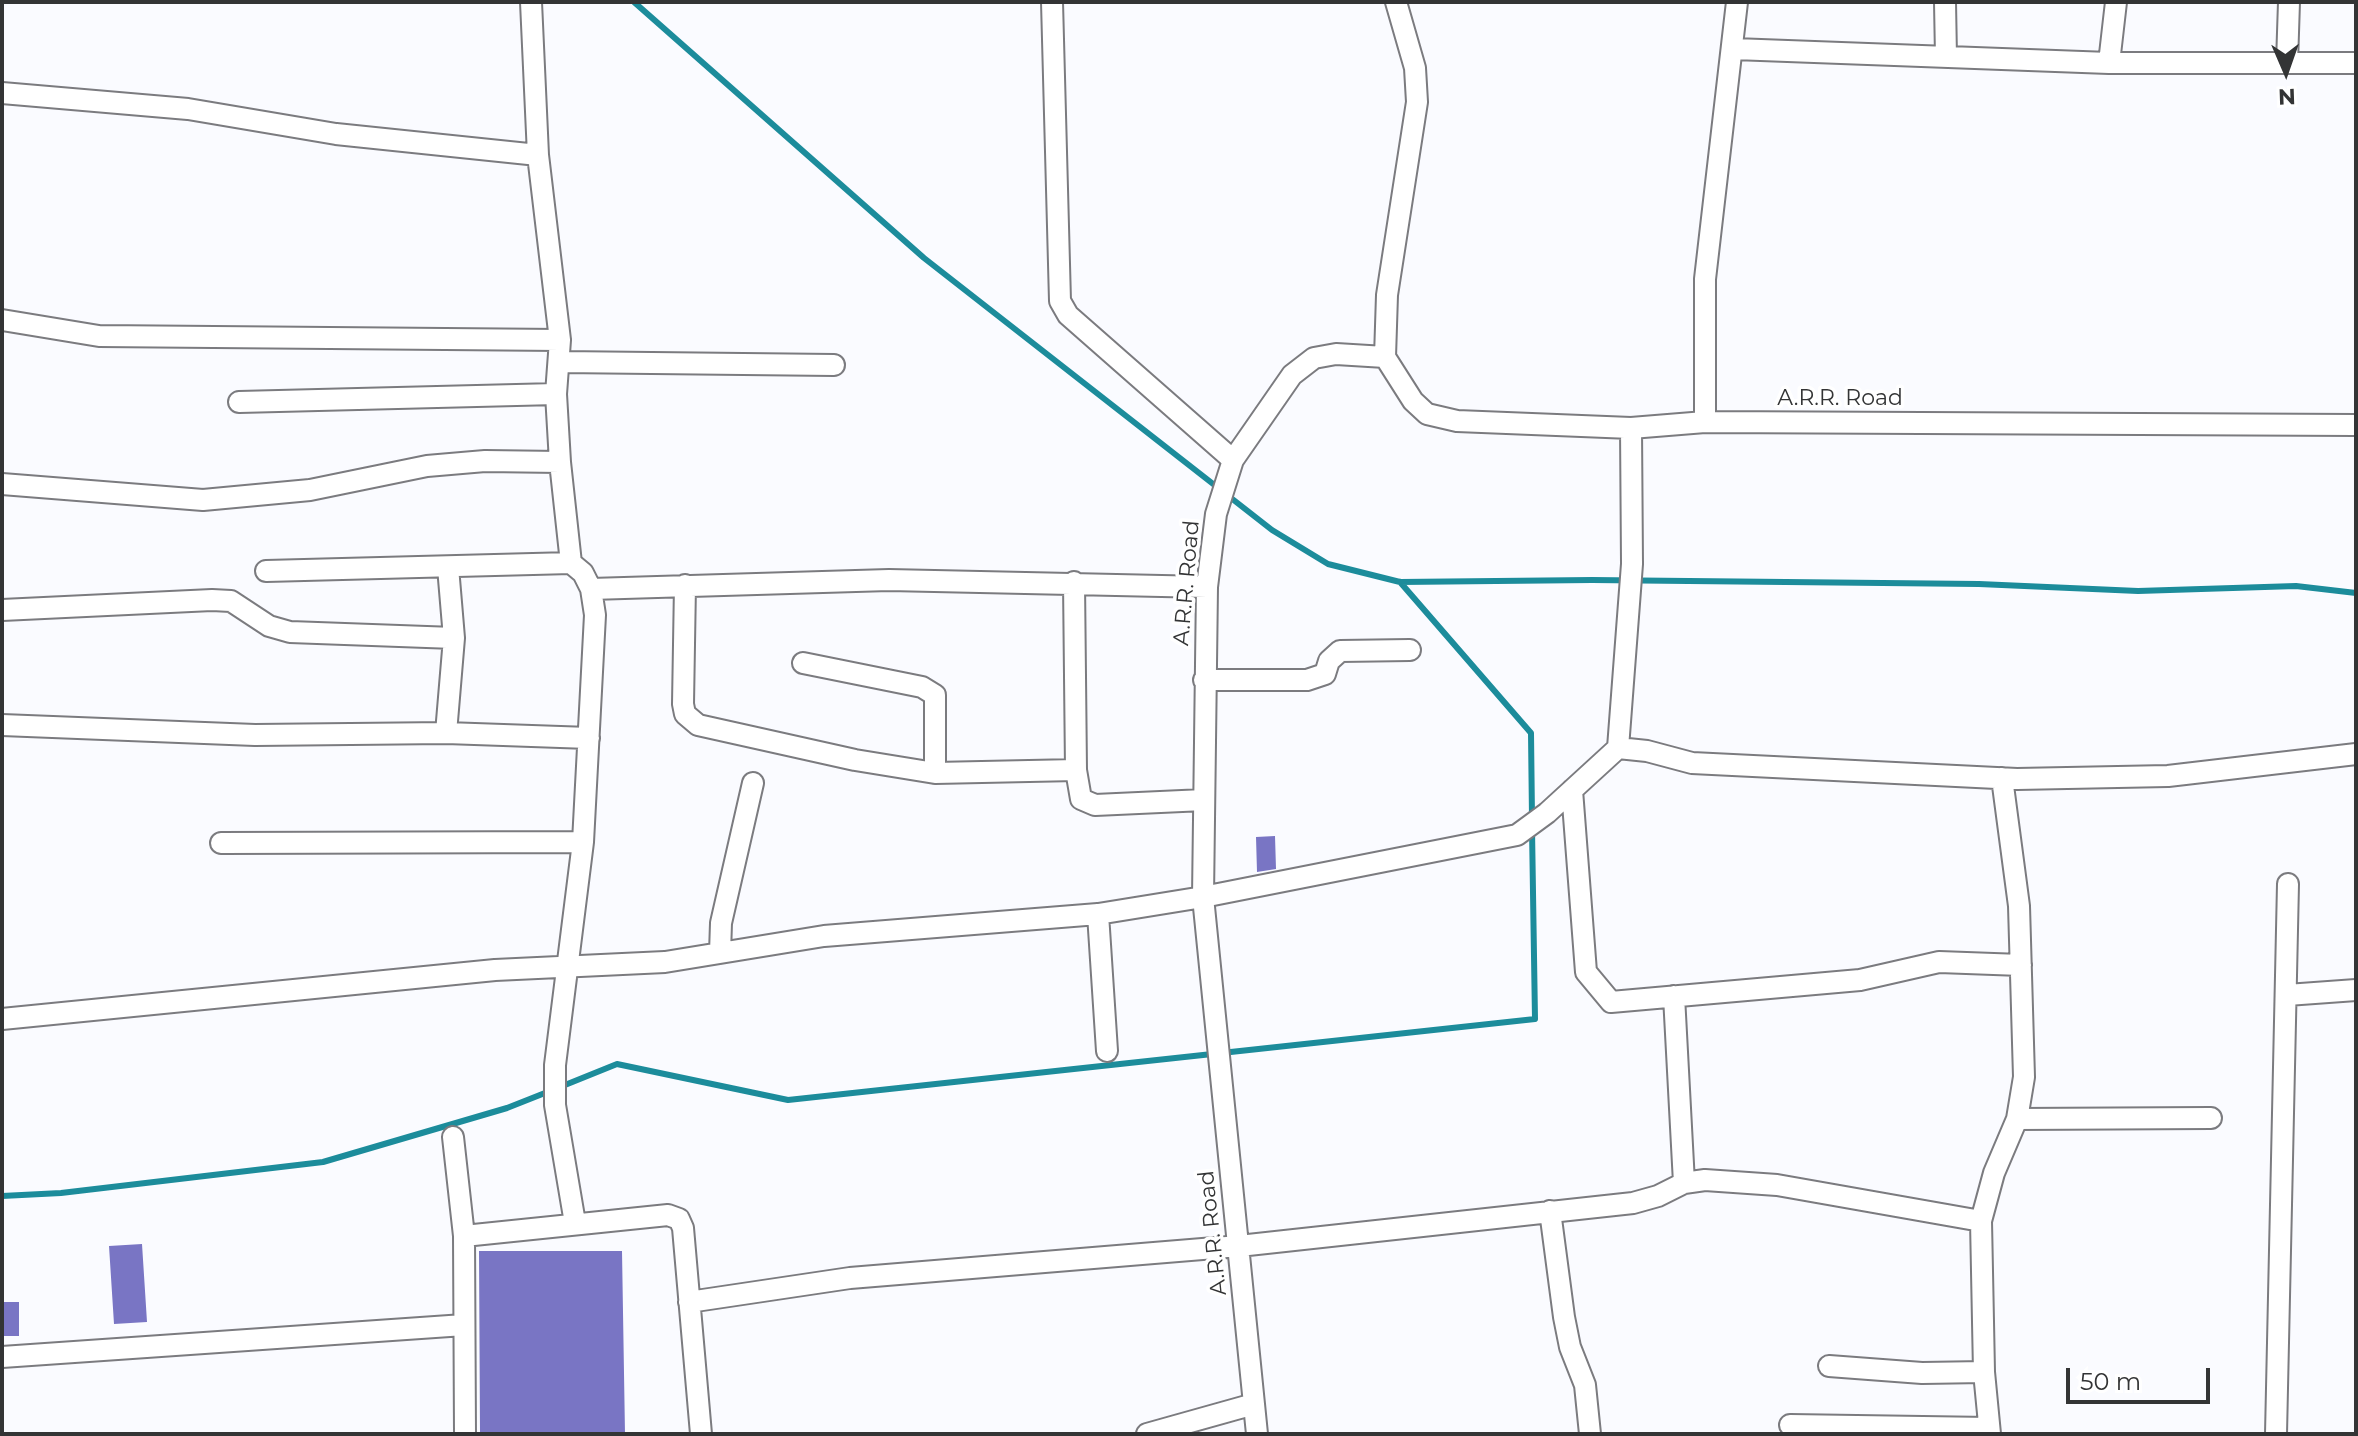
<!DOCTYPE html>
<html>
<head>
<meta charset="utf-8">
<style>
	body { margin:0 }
	#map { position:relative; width:2358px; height:1436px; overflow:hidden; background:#fafbff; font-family:Montserrat,sans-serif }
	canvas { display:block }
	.frame { position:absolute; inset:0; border:4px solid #333435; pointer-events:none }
	.north { position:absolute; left:2246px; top:32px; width:80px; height:80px; -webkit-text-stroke:6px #fff; paint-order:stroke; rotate:178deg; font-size:22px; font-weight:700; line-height:32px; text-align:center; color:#333435 }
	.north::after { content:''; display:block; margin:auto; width:28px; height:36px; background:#333435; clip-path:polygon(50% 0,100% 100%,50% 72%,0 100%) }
	.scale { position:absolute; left:2066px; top:1368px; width:144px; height:36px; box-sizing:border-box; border:4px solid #333435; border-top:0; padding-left:10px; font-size:24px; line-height:28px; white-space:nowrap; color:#333435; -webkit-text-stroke:6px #fff; paint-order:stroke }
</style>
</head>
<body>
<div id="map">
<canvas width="2358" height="1436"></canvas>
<div class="frame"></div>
<div class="north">N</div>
<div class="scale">50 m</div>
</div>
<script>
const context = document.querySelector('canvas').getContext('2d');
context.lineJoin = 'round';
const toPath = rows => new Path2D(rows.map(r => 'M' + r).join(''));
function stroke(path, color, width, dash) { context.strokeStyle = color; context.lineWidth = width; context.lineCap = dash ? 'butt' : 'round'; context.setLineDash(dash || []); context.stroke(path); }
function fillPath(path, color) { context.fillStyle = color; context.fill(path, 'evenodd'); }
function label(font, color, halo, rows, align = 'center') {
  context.font = font + ' Montserrat,sans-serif'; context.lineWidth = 7; context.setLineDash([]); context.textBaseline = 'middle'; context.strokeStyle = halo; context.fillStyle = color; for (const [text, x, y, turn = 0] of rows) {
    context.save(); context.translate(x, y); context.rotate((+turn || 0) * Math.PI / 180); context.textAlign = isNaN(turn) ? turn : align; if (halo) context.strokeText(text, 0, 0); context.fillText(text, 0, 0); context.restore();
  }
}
const stream = toPath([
	[634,2,924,258,1272,530,1328,564,1400,582,1592,580,1979,584,2138,591,2296,586,2356,593],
	[1400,582,1531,733,1532,818],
	[560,1087,617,1064,788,1100,1535,1019,1532,829],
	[2,1196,61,1193,323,1162,507,1108,550,1091]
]);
const building = toPath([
	[1275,836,1276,869,1257,872,1256,837],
	[142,1244,147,1322,114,1324,109,1246],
	[479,1251,622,1251,625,1434,480,1434],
	[2,1302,19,1302,19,1336,2,1336]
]);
const minor = toPath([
	[531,2,538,155,560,340,556,394,560,462,571,563,583,573,591,589,595,615,583,842,555,1065,555,1105,575,1223],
	[1052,2,1060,301,1068,315,1233,460],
	[1945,2,1946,57],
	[1734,49,2109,63,2356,63],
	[2109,63,2116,2],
	[2287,63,2289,2],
	[2,93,188,109,336,134,538,155],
	[2,320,99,336,560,340],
	[1385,357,1387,295,1417,102,1415,68,1396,2],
	[561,362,834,365],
	[239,402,556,394],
	[1705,422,1705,279,1737,2],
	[2,484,203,500,310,490,427,466,485,461,560,462],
	[266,571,571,563],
	[1074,582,1076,770,1081,799,1095,805,1204,800],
	[685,585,683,704,685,714,698,725,855,760,935,773,1076,770],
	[591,589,889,580,1207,587],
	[2,610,212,600,231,601,269,626,290,632,454,638],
	[803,663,922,687,935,695,935,773],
	[1204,680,1307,680,1325,674,1329,661,1340,651,1410,650],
	[2,725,255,735,446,733,589,738],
	[446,733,454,638,448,567],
	[1618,748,1632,564,1631,428],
	[1572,790,1586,972,1611,1002,1860,980,1939,962,2021,965],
	[221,843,583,842],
	[1098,914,1107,1051],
	[720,953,721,923,753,783],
	[2287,995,2356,990],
	[1674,996,1684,1183],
	[2,1019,495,970,665,962,824,936,1098,914,1203,897,1517,835,1547,813,1618,748,1647,751,1692,763,2017,779,2168,776,2356,754],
	[2017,1119,2211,1118],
	[453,1137,464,1236],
	[1550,1211,1564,1317,1570,1347,1585,1385,1590,1434],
	[689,1302,850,1278,1239,1246,1633,1203,1658,1196,1684,1183,1705,1180,1777,1185,1981,1221],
	[2,1357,464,1325],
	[1829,1366,1922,1373,1984,1372],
	[1790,1425,1989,1428],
	[465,1434,464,1236,668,1215,679,1219,683,1228,701,1434],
	[1147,1434,1254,1404],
	[1257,1434,1203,897,1207,587,1216,514,1233,460,1292,375,1314,358,1336,354,1385,357,1413,401,1427,414,1457,421,1631,428,1705,422,2356,425],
	[1990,1434,1984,1372,1981,1221,1994,1173,2017,1119,2024,1077,2019,906,2002,778],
	[2276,1434,2288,884]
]);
const streetNames = [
	["A.R.R. Road",1840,399],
	["A.R.R. Road",1187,583,-85],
	["A.R.R. Road",1213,1233,-96]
];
stroke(stream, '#1c8c9b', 6);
fillPath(building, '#7975c4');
stroke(minor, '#7b7b7f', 24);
stroke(minor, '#fff', 20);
label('22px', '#333435', '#fff', streetNames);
</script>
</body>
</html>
